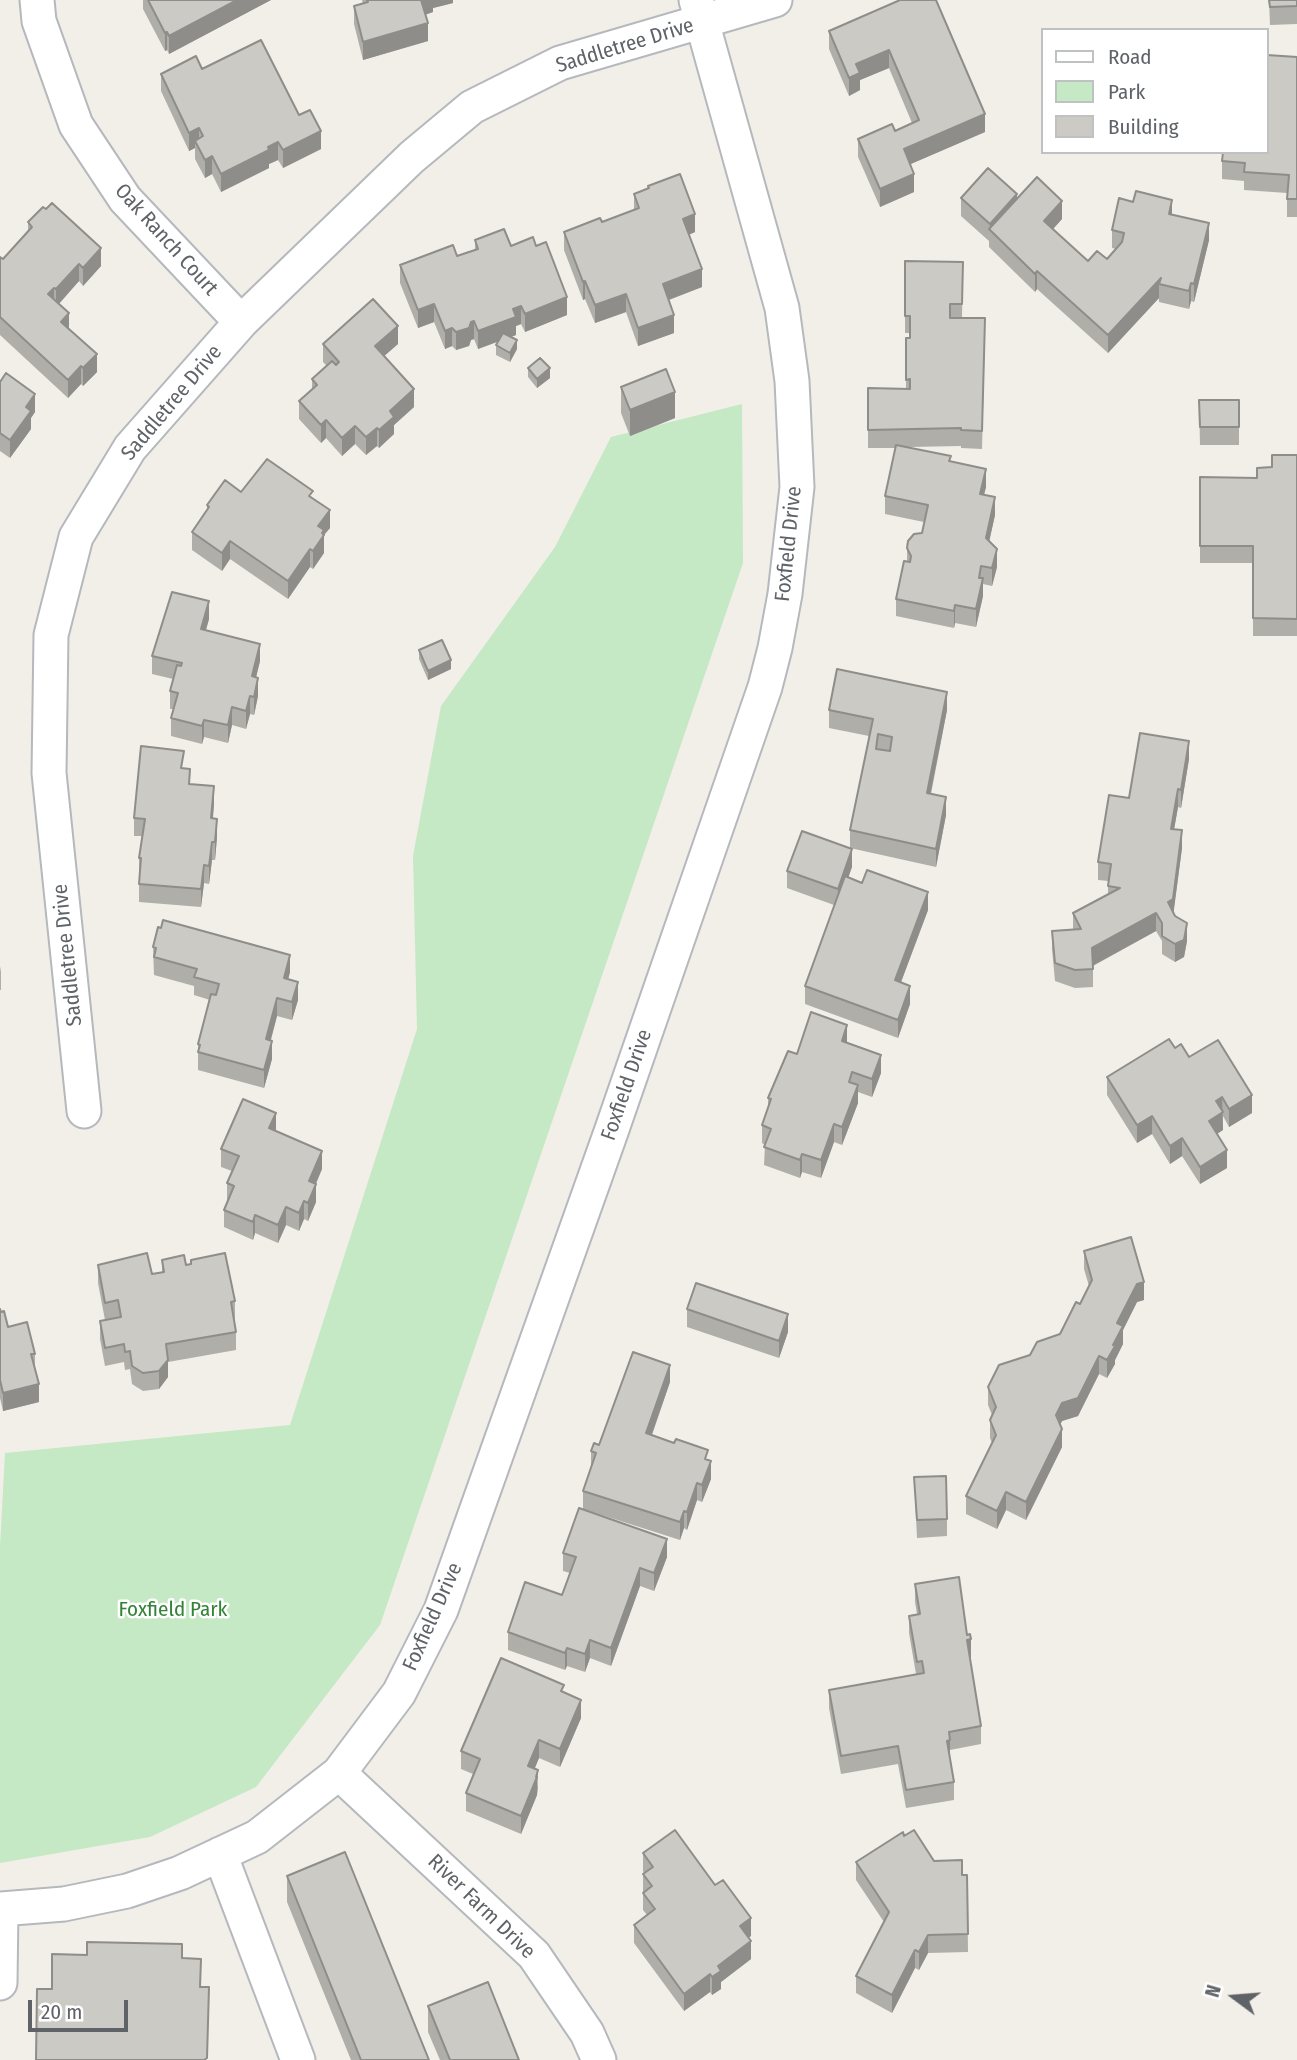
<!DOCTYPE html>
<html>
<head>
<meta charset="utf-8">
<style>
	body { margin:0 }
	#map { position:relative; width:1297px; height:2060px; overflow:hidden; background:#f1efe8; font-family:"Fira Sans Condensed",sans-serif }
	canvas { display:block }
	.legend { position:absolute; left:1041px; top:28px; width:228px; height:126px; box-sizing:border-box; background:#fff; border:2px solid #bfc1c3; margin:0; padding:9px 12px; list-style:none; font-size:21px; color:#5f6368 }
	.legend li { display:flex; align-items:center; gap:14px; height:35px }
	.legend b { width:35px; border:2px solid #bfc1c3 }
	.north { position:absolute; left:1199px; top:1962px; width:70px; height:70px; -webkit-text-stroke:5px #fff; paint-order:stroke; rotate:286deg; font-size:19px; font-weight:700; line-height:28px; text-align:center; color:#5f6368 }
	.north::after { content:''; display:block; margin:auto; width:24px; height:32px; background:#5f6368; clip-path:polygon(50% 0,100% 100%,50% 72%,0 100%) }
	.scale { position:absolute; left:28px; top:2000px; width:100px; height:32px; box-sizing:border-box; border:4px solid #5f6368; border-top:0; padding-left:9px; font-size:21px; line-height:24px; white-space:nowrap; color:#5f6368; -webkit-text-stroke:5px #fff; paint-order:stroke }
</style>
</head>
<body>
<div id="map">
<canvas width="1297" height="2060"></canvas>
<ul class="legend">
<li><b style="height:9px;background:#fff"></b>Road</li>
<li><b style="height:19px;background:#c5e8c5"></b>Park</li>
<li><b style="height:19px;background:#cccac5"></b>Building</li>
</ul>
<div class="north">N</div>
<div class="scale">20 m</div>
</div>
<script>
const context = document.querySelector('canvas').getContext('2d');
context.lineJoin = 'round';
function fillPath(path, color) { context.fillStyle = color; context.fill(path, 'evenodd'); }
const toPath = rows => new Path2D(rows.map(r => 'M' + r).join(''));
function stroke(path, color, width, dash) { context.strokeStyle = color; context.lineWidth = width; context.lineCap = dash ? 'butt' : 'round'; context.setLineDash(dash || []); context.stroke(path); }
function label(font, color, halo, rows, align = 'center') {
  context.font = font + ' "Fira Sans Condensed",sans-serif'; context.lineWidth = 5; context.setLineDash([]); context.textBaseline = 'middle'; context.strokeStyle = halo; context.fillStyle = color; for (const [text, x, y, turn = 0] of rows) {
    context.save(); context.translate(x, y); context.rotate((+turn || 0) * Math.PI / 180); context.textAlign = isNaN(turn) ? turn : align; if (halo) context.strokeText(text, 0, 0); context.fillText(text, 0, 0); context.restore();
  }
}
const green = toPath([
	[742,404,743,563,380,1625,256,1787,150,1837,0,1863,0,1547,5,1453,290,1425,417,1029,413,856,441,706,555,547,611,437]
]);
const minor = toPath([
	[37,0,39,21,76,125,125,199,241,322],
	[84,1111,49,773,51,635,76,537,130,448,241,322,412,157,472,107,560,63,775,0],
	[339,1773,534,1955,587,2033,599,2060],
	[220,1854,298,2060],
	[0,1909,64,1904,127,1891,180,1873,257,1837,339,1773,399,1693,441,1610,611,1132,765,687,775,648,785,594,797,487,792,381,782,308,696,0],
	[0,1983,1,1910]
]);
const wall = toPath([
	[143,0,271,0,169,54,167,50,165,51,143,9],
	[362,0,453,0,453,3,433,8,433,12,425,15,428,41,363,60,354,24,354,6,363,4],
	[900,0,985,132,910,164,914,192,880,207,858,157,858,139,895,131,912,123,889,68,860,80,860,90,849,96,829,49,829,31],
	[1269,0,1297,0,1297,24,1270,25],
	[1297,57,1297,217,1287,217,1287,193,1244,190,1244,181,1222,179,1222,161,1267,152],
	[202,69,299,115,321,149,283,168,278,160,269,164,269,168,221,192,212,174,205,178,195,159,195,148,189,151,161,91,161,74],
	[648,186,695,232,689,235,702,287,669,300,674,333,638,346,626,312,595,323,585,299,583,300,564,250,564,232,602,222,634,210,634,194,648,189],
	[961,198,1017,198,1062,219,1053,229,1088,261,1107,259,1116,249,1112,248,1112,230,1172,214,1209,240,1194,302,1191,301,1189,309,1159,302,1159,298,1108,353,1037,289,1035,292,989,247,989,241,961,216],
	[28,222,101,266,83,286,79,281,59,304,69,329,97,372,83,386,81,384,68,398,0,335,0,257,3,259,28,231],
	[475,240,511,246,567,315,525,332,521,324,516,326,516,335,511,337,517,349,510,362,496,355,496,345,498,341,478,349,474,339,471,340,469,346,456,350,452,346,445,349,434,322,418,328,400,283,400,265,457,256,475,250],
	[905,261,963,262,962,318,985,336,982,449,961,448,961,446,909,447,951,462,986,487,984,494,995,515,989,541,997,567,992,586,983,584,983,596,976,627,955,623,954,628,896,616,896,599,907,561,907,548,922,533,924,522,885,514,885,496,896,448,868,448,868,388,906,389,906,338,910,338,910,333,905,333],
	[323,344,398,344,384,356,414,407,394,425,394,434,379,448,377,446,366,455,355,444,342,456,326,438,321,443,299,419,299,401,312,389,312,379,327,366,323,362],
	[528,368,550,378,537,388,528,377],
	[0,382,35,412,31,418,31,429,10,458,0,451],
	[621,387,675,418,630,436,621,413],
	[1199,400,1239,400,1239,445,1200,445],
	[1297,455,1297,636,1253,636,1253,563,1200,563,1200,477,1257,478,1272,467],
	[241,492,313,498,330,528,324,535,324,553,313,569,310,567,288,599,230,559,222,571,192,550,192,532,207,510,207,505],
	[209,619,206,630,260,661,256,677,258,696,254,715,250,714,246,729,232,725,228,743,204,737,202,744,171,736,171,718,174,709,170,709,170,691,173,679,152,674,152,656],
	[419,650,451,669,428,680,419,659],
	[829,710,947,710,931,794,946,815,936,867,850,848,850,830,869,736,829,728],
	[1189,759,1181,808,1178,807,1174,829,1182,848,1173,914,1187,941,1184,957,1175,962,1162,954,1162,941,1156,931,1093,966,1093,987,1075,988,1055,981,1052,949,1052,931,1073,929,1073,913,1108,894,1108,881,1098,880,1098,862,1129,798],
	[184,769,190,784,214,804,213,819,217,837,215,860,212,860,209,884,204,883,201,907,139,902,139,858,142,836,134,836,134,818],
	[852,867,848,877,928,910,901,982,910,1004,898,1038,805,1004,805,986,834,905,787,888,787,871],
	[153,947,290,972,288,979,298,1000,292,1020,277,1016,271,1040,272,1059,264,1088,198,1070,198,1044,210,1000,194,995,194,986,154,975],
	[0,966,1,972,1,990,0,990],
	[847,1043,881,1073,872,1097,858,1092,858,1103,842,1145,834,1142,821,1178,802,1172,800,1178,764,1165,765,1145,762,1143,762,1125,768,1107,768,1098,797,1054],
	[1175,1048,1189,1057,1252,1113,1229,1127,1223,1116,1223,1130,1217,1134,1227,1168,1200,1184,1182,1156,1170,1164,1152,1134,1137,1143,1107,1095,1107,1077],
	[276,1131,322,1169,316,1184,316,1202,308,1221,304,1219,299,1231,286,1225,278,1243,255,1233,253,1240,224,1227,224,1210,227,1201,227,1183,232,1171,221,1167,221,1149],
	[1084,1251,1144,1300,1137,1302,1123,1330,1123,1344,1115,1360,1115,1364,1107,1378,1099,1374,1078,1416,1062,1421,1060,1425,1062,1447,1026,1520,1006,1510,997,1529,966,1514,966,1496,992,1443,990,1438,990,1420,992,1415,988,1405,988,1387,1030,1355,1060,1334,1080,1304,1089,1286,1084,1269],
	[162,1260,186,1265,235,1301,235,1319,234,1319,236,1332,236,1350,168,1362,168,1377,159,1389,143,1391,132,1384,130,1369,125,1370,124,1362,105,1366,100,1339,100,1321,105,1320,98,1283,98,1265,152,1274,162,1272],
	[0,1309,8,1327,35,1354,35,1370,39,1402,3,1411,0,1398],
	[687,1309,788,1332,779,1358,687,1327],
	[670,1382,652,1435,708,1460,711,1479,702,1502,697,1500,687,1530,684,1528,680,1540,583,1509,583,1491,591,1466,591,1451],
	[914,1477,947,1519,947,1536,917,1538],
	[563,1553,667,1557,654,1591,640,1586,611,1666,590,1658,585,1672,567,1666,565,1670,508,1650,508,1632,562,1595,570,1573,563,1571],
	[915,1584,971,1657,970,1657,981,1726,981,1744,950,1750,949,1758,954,1782,954,1800,906,1808,898,1764,841,1774,829,1708,829,1690,916,1674,909,1633,909,1616,917,1614,915,1602],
	[564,1693,581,1718,560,1767,539,1758,535,1768,538,1788,537,1795,521,1834,466,1811,466,1793,473,1774,461,1769,461,1751],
	[904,1836,934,1861,962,1875,967,1875,968,1952,928,1953,919,1970,915,1968,892,2013,856,1993,856,1976,884,1922,856,1880,856,1862],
	[643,1853,751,1936,749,1937,751,1959,721,1982,721,1989,712,1995,710,1992,684,2011,634,1943,634,1925,647,1915,643,1910,643,1874,644,1873,643,1871],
	[287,1876,429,2060,351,2060,287,1902],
	[428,2006,519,2060,440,2060,428,2032]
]);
const shadedWall = toPath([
	[237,0,271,0,169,54,169,36],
	[421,0,453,0,453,3,433,8,433,12,421,16],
	[428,23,428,41,363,60,363,42],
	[167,32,167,50,165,51,165,33],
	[889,50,889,68,860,80,860,90,849,96,849,78,856,64],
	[985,114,985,132,904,167,904,149],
	[199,128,199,146,195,141,195,148,189,151,189,133],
	[321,131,321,149,283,168,283,150],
	[278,142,278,160,269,164,269,168,221,192,221,174],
	[212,156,212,174,205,178,205,160],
	[914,174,914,192,880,207,880,189],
	[1017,194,1017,212,990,230,990,224],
	[1172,200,1172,218,1169,214],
	[1062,201,1062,219,1044,239,1044,221],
	[695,214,695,232,683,237,683,219],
	[1209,223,1209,240,1194,302,1194,284],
	[101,248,101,266,83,286,83,268],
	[79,264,79,281,56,307,56,289],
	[702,269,702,287,663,302,663,284],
	[1037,271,1037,289,1035,292,1035,274],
	[1161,278,1159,284,1159,298,1108,353,1108,335],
	[585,281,585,299,583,300,583,282],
	[1191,283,1191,301,1189,309,1189,291],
	[54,288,54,305,48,294],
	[626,294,626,312,595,323,595,305],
	[567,297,567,315,525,332,525,314],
	[434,304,434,322,418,328,418,310],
	[521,306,521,324,516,326,516,335,478,349,478,331,513,309],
	[69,313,69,331,61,322],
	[674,315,674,333,638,346,638,328],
	[474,321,474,339,471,340,469,346,456,350,456,332],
	[398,326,398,344,375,364,375,346],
	[452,328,452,346,445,349,445,331],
	[517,340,517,349,510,362,510,353],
	[97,354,97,372,83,386,83,368],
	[81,366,81,384,68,398,68,380],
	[550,368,550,378,537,388,537,379],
	[414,389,414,407,394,425,394,434,379,448,379,430,390,411],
	[675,392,675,418,630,436,630,410],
	[35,394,35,412,31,418,31,429,10,458,10,440,26,407],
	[326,420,326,438,321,443,321,425],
	[355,426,355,444,342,456,342,438],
	[377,428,377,446,366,455,366,437],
	[986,469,986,487,980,511,980,494],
	[995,497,995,515,986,556,986,538],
	[330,510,330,528,324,535,324,553,313,569,313,551,318,526],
	[230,541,230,559,222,571,222,553],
	[310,549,310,567,288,599,288,581],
	[997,549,997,567,992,586,992,568],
	[983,578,983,596,976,627,976,609],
	[209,601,209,619,201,647,201,629],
	[955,605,955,623,954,628,954,611],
	[260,644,260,661,252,694,252,676],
	[451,660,451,669,428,680,428,671],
	[258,678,258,696,254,715,254,697],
	[947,692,947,710,927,811,927,793],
	[250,696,250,714,246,729,246,711],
	[232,707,232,725,228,743,228,725],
	[204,720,204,737,202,744,202,726],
	[1189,741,1189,759,1181,808,1181,790],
	[214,786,214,804,211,836,211,818],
	[1178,789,1178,807,1171,847,1171,829],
	[946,797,946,815,936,867,936,849],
	[217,819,217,837,215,860,215,842],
	[1182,830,1182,848,1173,917,1168,902],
	[212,842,212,860,209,884,209,866],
	[852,849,852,867,838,907,838,889],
	[204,865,204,883,201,907,201,889],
	[928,892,928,910,895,998,895,980],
	[1156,913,1156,931,1092,966,1092,948],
	[1187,923,1187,941,1184,957,1175,962,1175,944],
	[290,955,290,972,284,996,284,978],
	[298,982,298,1000,292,1020,292,1002],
	[910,986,910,1004,898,1038,898,1020],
	[277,998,277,1016,266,1057,266,1039],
	[847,1025,847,1043,842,1041],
	[272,1041,272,1059,264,1088,264,1070],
	[881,1055,881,1073,872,1097,872,1079],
	[858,1085,858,1103,842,1145,842,1127],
	[1252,1095,1252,1113,1229,1127,1229,1109],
	[1222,1097,1223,1130,1209,1139,1209,1121,1216,1101],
	[276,1113,276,1131,269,1128],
	[1152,1116,1152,1134,1137,1143,1137,1125],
	[834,1124,834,1142,821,1178,821,1160],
	[1182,1138,1182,1156,1170,1164,1170,1146],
	[1227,1150,1227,1168,1200,1184,1200,1167],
	[322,1151,322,1169,309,1199,309,1181],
	[802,1154,802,1172,800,1178,800,1160],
	[316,1184,316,1202,308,1221,308,1203],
	[304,1201,304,1219,299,1231,299,1213],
	[286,1207,286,1225,278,1243,278,1225],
	[255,1215,255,1233,253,1240,253,1222],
	[1144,1282,1144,1300,1137,1302,1123,1330,1123,1344,1115,1360,1115,1364,1107,1378,1107,1360,1117,1323,1137,1284],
	[788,1314,788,1332,779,1358,779,1341],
	[1099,1356,1099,1374,1078,1416,1062,1421,1056,1433,1056,1415,1062,1403],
	[168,1360,168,1377,159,1389,159,1371],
	[670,1365,670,1382,646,1451,646,1433],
	[39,1384,39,1402,3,1411,3,1393],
	[1062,1429,1062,1447,1026,1520,1026,1502],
	[711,1461,711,1479,702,1502,702,1485],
	[697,1483,697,1500,687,1530,687,1512],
	[1006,1492,1006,1510,997,1529,997,1511],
	[684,1511,684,1528,680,1540,680,1522],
	[667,1539,667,1557,654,1591,654,1573],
	[640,1568,640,1586,611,1666,611,1648],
	[971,1639,971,1657,967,1658,967,1640],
	[590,1640,590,1658,585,1672,585,1654],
	[567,1648,567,1666,565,1670,565,1653],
	[581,1700,581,1718,560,1767,560,1749],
	[539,1740,539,1758,528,1784,528,1766],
	[950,1740,950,1758,947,1741],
	[538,1770,537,1795,521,1834,521,1816],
	[751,1918,751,1936,740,1944,740,1926],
	[928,1935,928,1953,919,1970,919,1952],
	[751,1941,751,1959,721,1982,721,1989,712,1995,712,1977,718,1966],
	[915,1950,915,1968,892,2013,892,1995],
	[710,1974,710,1992,684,2011,684,1994]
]);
const building = toPath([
	[148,0,237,0,169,36,167,32,165,33,148,0],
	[367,0,421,0,428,23,363,42,354,6,368,2,367,0],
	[900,0,936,0,985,114,904,149,914,174,880,189,858,139,892,124,895,131,919,120,889,50,856,64,860,73,849,78,829,31,900,0],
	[1269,0,1297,0,1297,6,1270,7,1269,0],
	[261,40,299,115,310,110,321,131,283,150,278,142,268,147,269,150,221,174,212,156,205,160,195,141,203,136,199,128,189,133,161,74,196,56,202,69,261,40],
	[1267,55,1297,57,1297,199,1287,199,1289,175,1244,172,1245,163,1222,161,1223,152,1267,152,1267,55],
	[988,168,1017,194,990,224,961,198,988,168],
	[680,174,695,214,683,219,702,269,663,284,674,315,638,328,626,294,595,305,585,281,583,282,564,232,600,218,602,222,639,208,634,194,649,188,648,186,680,174],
	[1037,177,1062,201,1044,221,1088,261,1097,251,1107,259,1122,242,1124,233,1112,230,1119,198,1133,202,1136,191,1172,200,1169,214,1209,223,1194,284,1191,283,1189,291,1159,284,1161,278,1108,335,1037,271,1035,274,989,229,1037,177],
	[52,203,101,248,83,268,79,264,56,289,54,288,48,294,69,313,61,322,97,354,83,368,81,366,68,380,0,317,0,257,3,259,32,227,28,222,43,207,46,209,52,203],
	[504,229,511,246,533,237,536,246,546,242,567,297,525,314,521,306,513,309,516,317,478,331,474,321,471,322,469,328,456,332,452,328,445,331,434,304,418,310,400,265,453,245,457,256,478,249,475,240,504,229],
	[905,261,963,262,962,304,950,304,950,318,985,318,982,431,961,430,961,428,868,430,868,388,910,389,910,379,906,380,906,338,910,338,910,316,905,316,905,261],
	[373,299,398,326,375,346,414,389,390,411,394,417,379,430,377,428,366,437,355,426,342,438,326,420,321,425,299,401,317,385,312,379,332,361,336,365,339,362,323,344,373,299],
	[503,333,517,340,510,353,496,345,503,333],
	[540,358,550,368,537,379,528,368,540,358],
	[666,369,675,392,630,410,621,387,666,369],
	[6,373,35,394,26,407,31,411,10,440,0,433,0,382,6,373],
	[1199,400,1239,400,1239,427,1200,427,1199,400],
	[896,445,951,456,949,461,986,469,980,494,995,497,986,538,997,549,992,568,981,566,979,578,983,578,976,609,955,605,954,611,896,599,904,561,910,562,911,556,907,548,908,541,914,534,922,533,928,505,885,496,896,445],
	[1272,455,1297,455,1297,619,1253,618,1253,546,1200,546,1200,477,1257,478,1257,468,1272,467,1272,455],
	[267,459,313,491,309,496,330,510,318,526,324,530,322,533,324,535,313,551,310,549,288,581,230,541,222,553,192,532,209,507,207,505,225,480,241,492,267,459],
	[172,592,209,601,201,629,260,644,252,676,258,678,254,697,250,696,246,711,232,707,228,725,204,720,202,726,171,718,178,693,170,691,177,665,181,666,182,663,152,656,172,592],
	[442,640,451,660,428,671,419,650,442,640],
	[837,669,947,692,927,793,946,797,936,849,850,830,873,719,829,710,837,669],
	[878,734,892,737,890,751,876,749,878,734],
	[1140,733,1189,741,1181,790,1178,789,1171,829,1182,830,1173,899,1168,902,1175,916,1187,923,1184,940,1175,944,1162,936,1162,923,1156,913,1092,948,1093,969,1075,970,1055,963,1052,931,1081,929,1073,913,1120,888,1108,886,1111,864,1098,862,1109,795,1129,798,1140,733],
	[141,746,184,751,181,768,190,769,189,784,214,786,211,818,217,819,215,842,212,842,209,866,204,865,201,889,139,884,141,858,139,858,145,819,134,818,141,746],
	[802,831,852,849,838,889,787,871,802,831],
	[867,870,928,892,895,980,910,986,898,1020,805,986,845,876,862,883,867,870],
	[163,920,290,955,284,978,298,982,292,1002,277,998,266,1039,272,1041,264,1070,198,1052,200,1045,198,1044,211,994,216,995,219,984,194,977,197,969,154,957,156,948,153,947,158,927,161,928,163,920],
	[811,1012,847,1025,842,1041,881,1055,872,1079,852,1072,849,1082,858,1085,842,1127,834,1124,821,1160,802,1154,800,1160,764,1147,771,1129,762,1125,771,1099,768,1098,788,1051,797,1054,811,1012],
	[1169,1039,1175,1048,1181,1044,1189,1057,1218,1040,1252,1095,1229,1109,1222,1097,1216,1101,1223,1112,1209,1121,1227,1150,1200,1167,1182,1138,1170,1146,1152,1116,1137,1125,1107,1077,1169,1039],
	[243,1099,276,1113,269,1128,322,1151,309,1181,316,1184,308,1203,304,1201,299,1213,286,1207,278,1225,255,1215,253,1222,224,1210,234,1186,227,1183,239,1156,221,1149,243,1099],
	[1131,1237,1144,1282,1137,1284,1117,1323,1123,1326,1113,1345,1115,1346,1107,1360,1099,1356,1078,1398,1062,1403,1056,1415,1062,1429,1026,1502,1006,1492,997,1511,966,1496,996,1435,990,1420,996,1407,988,1387,999,1365,1030,1355,1037,1342,1060,1334,1076,1302,1080,1304,1092,1280,1084,1251,1131,1237],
	[147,1253,152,1274,164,1272,162,1260,184,1255,186,1265,191,1264,191,1260,225,1253,235,1301,231,1302,236,1332,166,1344,168,1360,159,1371,143,1373,132,1366,130,1351,125,1352,124,1344,105,1348,100,1321,121,1317,118,1300,105,1303,98,1265,147,1253],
	[696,1283,788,1314,779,1341,687,1309,696,1283],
	[0,1309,1,1312,4,1311,8,1327,27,1322,35,1354,31,1354,39,1384,3,1393,0,1380,0,1309],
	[633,1352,670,1365,646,1433,674,1443,676,1439,708,1450,705,1459,711,1461,702,1485,697,1483,687,1512,684,1511,680,1522,583,1491,596,1453,591,1451,594,1443,599,1445,633,1352],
	[946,1476,947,1519,917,1520,914,1477,946,1476],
	[579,1508,667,1539,654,1573,640,1568,611,1648,590,1640,585,1654,567,1648,565,1653,508,1632,525,1582,562,1595,576,1557,563,1553,579,1508],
	[959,1577,967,1635,970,1634,971,1639,967,1640,981,1726,949,1732,950,1740,947,1741,954,1782,906,1790,898,1746,841,1756,829,1690,924,1673,922,1661,917,1662,909,1616,920,1614,915,1584,959,1577],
	[501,1658,564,1685,561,1691,581,1700,560,1749,539,1740,528,1766,538,1770,536,1777,537,1777,521,1816,466,1793,480,1759,461,1751,501,1658],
	[675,1830,715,1885,723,1880,751,1918,740,1926,751,1941,718,1966,721,1971,712,1977,710,1974,684,1994,634,1925,655,1909,643,1893,652,1886,643,1874,653,1867,643,1853,675,1830],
	[914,1830,934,1861,962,1860,962,1875,967,1875,968,1934,928,1935,919,1952,915,1950,892,1995,856,1976,889,1912,856,1862,903,1832,904,1836,914,1830],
	[345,1852,429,2060,361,2060,287,1876,345,1852],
	[87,1942,182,1944,182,1958,201,1959,200,1987,209,1987,207,2058,204,2060,36,2060,37,1989,52,1989,52,1954,87,1955,87,1942],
	[488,1982,519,2060,450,2060,428,2006,488,1982]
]);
const streetNames = [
	["Saddletree Drive",625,46,-17],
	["Oak Ranch Court",166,240,48],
	["Saddletree Drive",172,403,-50],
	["Foxfield Drive",789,544,-84],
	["Saddletree Drive",68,955,-96],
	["Foxfield Drive",627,1085,-71],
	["Foxfield Drive",433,1617,-66],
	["River Farm Drive",481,1907,44]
];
const parkNames = [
	["Foxfield Park",173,1610]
];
fillPath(green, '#c5e8c5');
stroke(minor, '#b5b8bc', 37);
stroke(minor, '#fff', 33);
fillPath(wall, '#afaea9');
fillPath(shadedWall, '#8f8d8a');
fillPath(building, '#cccac5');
stroke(building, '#8f8d8a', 2);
label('21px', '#5f6368', '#fff', streetNames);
label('21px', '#348238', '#fff', parkNames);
</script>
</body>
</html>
